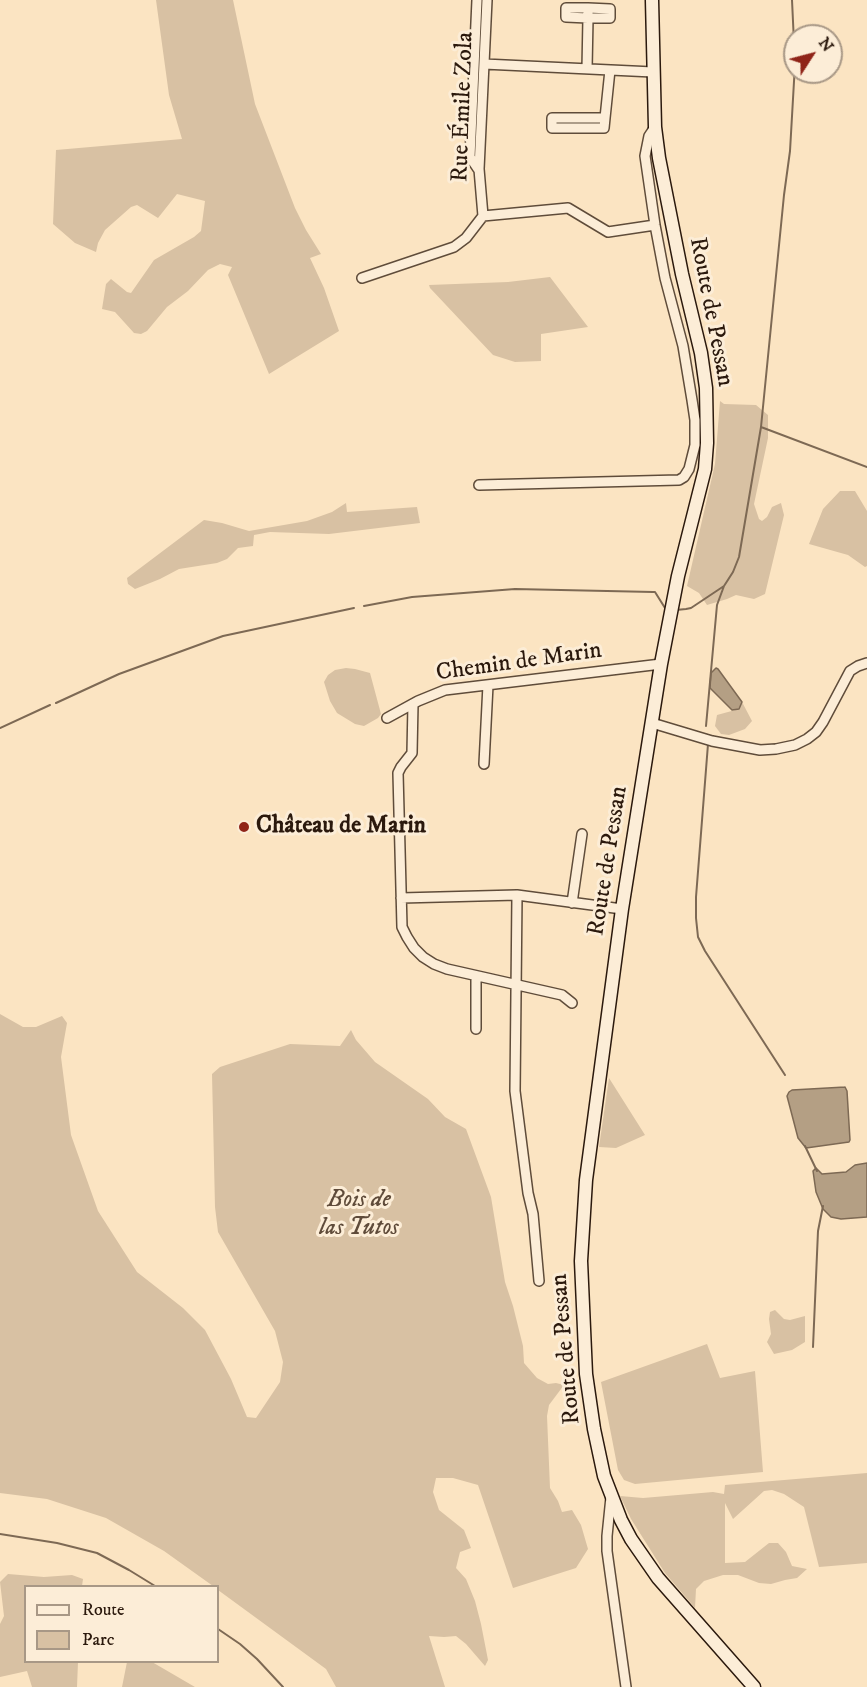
<!DOCTYPE html>
<html>
<head>
<meta charset="utf-8">
<style>
	body { margin:0 }
	#map { position:relative; width:867px; height:1687px; overflow:hidden; background:#fbe4c2; font-family:"IM FELL DW Pica",serif }
	canvas { display:block }
	.legend { position:absolute; left:24px; top:1585px; width:195px; height:78px; box-sizing:border-box; background:#fcedd7; border:2px solid #a89886; margin:0; padding:8px 10px; list-style:none; font-size:18px; color:#2b190d }
	.legend li { display:flex; align-items:center; gap:12px; height:30px }
	.legend b { width:30px; border:2px solid #a89886 }
	.north { position:absolute; left:783px; top:24px; width:60px; height:60px; box-sizing:border-box; background:#fcedd7; border:2px solid #a89886; border-radius:50%; rotate:54deg; font-size:16px; font-weight:700; line-height:24px; text-align:center; color:#2b190d }
	.north::after { content:''; display:block; margin:auto; width:21px; height:27px; background:#8f2418; clip-path:polygon(50% 0,100% 100%,50% 72%,0 100%) }
</style>
</head>
<body>
<div id="map">
<canvas width="867" height="1687"></canvas>
<ul class="legend">
<li><b style="height:8px;background:#fcedd7"></b>Route</li>
<li><b style="height:16px;background:#d8c1a3"></b>Parc</li>
</ul>
<div class="north">N</div>
</div>
<script>
const context = document.querySelector('canvas').getContext('2d');
context.lineJoin = 'round';
function fillPath(path, color) { context.fillStyle = color; context.fill(path, 'evenodd'); }
const toPath = rows => new Path2D(rows.map(r => 'M' + r).join(''));
function stroke(path, color, width, dash) { context.strokeStyle = color; context.lineWidth = width; context.lineCap = dash ? 'butt' : 'round'; context.setLineDash(dash || []); context.stroke(path); }
function label(font, color, halo, rows, align = 'center') {
  context.font = font + ' "IM FELL DW Pica",serif'; context.lineWidth = 6; context.setLineDash([]); context.textBaseline = 'middle'; context.strokeStyle = halo; context.fillStyle = color; for (const [text, x, y, turn = 0] of rows) {
    context.save(); context.translate(x, y); context.rotate((+turn || 0) * Math.PI / 180); context.textAlign = isNaN(turn) ? turn : align; if (halo) context.strokeText(text, 0, 0); context.fillText(text, 0, 0); context.restore();
  }
}
const green = toPath([
	[156,0,233,0,255,104,295,208,306,230,321,254,310,258,324,288,339,331,269,374,228,275,232,267,220,264,208,270,188,291,167,307,147,331,141,334,134,333,115,312,102,309,106,284,111,279,127,292,131,293,154,260,194,237,201,231,205,201,177,194,158,218,137,205,131,207,105,230,98,243,96,252,75,243,53,224,56,150,182,139,169,95],
	[550,277,588,327,541,334,541,361,515,362,493,355,430,288,429,285,508,282],
	[720,401,724,404,756,405,768,415,768,438,754,504,759,519,762,521,767,517,772,507,781,503,784,515,765,594,754,599,736,595,727,599,707,605,699,593,687,586,715,464],
	[840,491,855,491,867,511,867,566,865,567,848,555,809,544,823,509],
	[346,503,347,512,417,507,420,523,329,534,270,532,254,535,253,546,238,548,227,559,217,563,179,569,160,579,135,589,128,584,127,578,204,520,222,523,249,531,307,521,332,512],
	[346,668,355,669,370,673,381,714,378,718,364,726,355,724,337,713,330,701,324,682,328,675,335,670],
	[742,702,752,721,745,729,729,735,721,734,715,726,717,715,739,709],
	[0,1014,23,1027,36,1027,62,1016,67,1023,61,1057,71,1135,98,1211,137,1272,183,1308,205,1330,231,1379,247,1417,256,1418,280,1382,283,1362,275,1331,218,1232,215,1207,212,1074,220,1067,290,1044,340,1046,351,1030,356,1040,375,1062,428,1099,445,1117,466,1129,491,1197,505,1282,513,1306,523,1346,524,1363,537,1378,548,1384,556,1383,564,1385,549,1405,547,1416,550,1488,558,1501,562,1512,572,1510,581,1525,588,1549,576,1568,513,1588,478,1485,453,1478,436,1478,433,1492,439,1510,464,1530,471,1548,460,1552,456,1568,466,1579,475,1601,481,1624,488,1660,485,1666,466,1644,456,1636,444,1637,429,1636,445,1687,336,1687,326,1669,218,1590,218,1586,213,1586,164,1551,106,1518,47,1499,0,1493],
	[609,1078,645,1135,616,1148,599,1147],
	[775,1310,784,1319,790,1320,805,1316,805,1342,792,1350,774,1354,767,1342,771,1334,769,1319,770,1312],
	[707,1344,720,1378,755,1371,763,1472,635,1484,624,1480,618,1470,601,1382],
	[867,1473,867,1563,819,1567,804,1507,784,1494,772,1490,764,1491,733,1519,725,1503,725,1563,745,1562,769,1543,778,1543,786,1552,792,1566,807,1569,797,1578,785,1580,771,1584,759,1583,738,1575,723,1575,704,1581,696,1589,695,1608,665,1573,631,1519,620,1496,643,1498,713,1492,724,1494,725,1485],
	[8,1574,44,1577,72,1575,83,1579,82,1586,26,1586,26,1662,78,1662,77,1687,32,1687,27,1671,0,1677,0,1624,4,1616,0,1582],
	[127,1662,152,1662,195,1687,122,1687]
]);
const water = toPath([
	[716,668,718,669,742,702,739,709,732,710,710,688,711,673,716,668],
	[845,1087,847,1091,850,1140,849,1142,806,1148,798,1138,787,1096,789,1092,792,1090,845,1087],
	[867,1163,867,1217,841,1219,831,1217,823,1209,816,1192,813,1171,816,1168,822,1174,846,1172,855,1165,867,1163]
]);
const stream = toPath([
	[761,427,867,467],
	[364,606,412,597,515,589,653,592,655,592,665,608],
	[676,610,686,609,691,608,724,586],
	[56,703,119,674,223,636,354,608],
	[706,726,717,605,724,586,733,572,739,557,761,427,784,195,790,151,795,64,792,0],
	[0,728,50,705],
	[708,744,696,897,696,918,698,937,705,951,785,1075],
	[805,1146,817,1171],
	[813,1347,818,1231,823,1206],
	[0,1534,57,1543,97,1553,129,1570,155,1586],
	[218,1629,240,1644,257,1659,283,1687]
]);
const street = toPath([
	[477,0,470,157,478,169],
	[484,64,653,72],
	[587,69,588,18,610,18,610,9,588,8,566,8,566,17,588,18,588,8],
	[605,118,604,128,552,128,552,118,605,118,610,70],
	[483,216,479,169,487,0],
	[362,278,454,247,466,238,483,216,568,208,608,232,655,225],
	[479,485,679,480,684,477,689,469,695,445,695,420,692,400,683,346,665,278,655,225,645,156,649,136,655,127],
	[413,704,412,753,401,767,398,773,402,927,407,937,414,948,423,957,434,964,447,969,562,995,572,1003],
	[387,718,418,701,445,690,661,664],
	[652,723,712,741,760,750,776,749,795,745,807,739,816,732,823,722,850,671,858,666,867,663],
	[484,764,488,685],
	[517,895,515,1091,528,1193,533,1214,539,1281],
	[401,898,517,895,622,909],
	[572,903,582,834],
	[476,1029,476,976],
	[611,1497,607,1536,607,1551,626,1687]
]);
const secondary = toPath([
	[652,0,655,127,659,158,682,274,701,353,706,388,707,443,705,469,678,576,661,664,622,909,586,1180,581,1261,586,1374,594,1429,604,1476,621,1520,631,1539,658,1578,754,1687]
]);
const markers = [
	[244,827,6,"#8f2418"]
];
const streetNames = [
	["Rue Émile Zola",464,107,-88],
	["Route de Pessan",710,312,79],
	["Chemin de Marin",519,663,-8],
	["Route de Pessan",609,861,-81],
	["Route de Pessan",567,1349,-95]
];
const poiNames = [
	["Château de Marin",256,827]
];
const parkNames = [
	["Bois de",359,1201],
	["las Tutos",359,1229]
];
fillPath(green, '#d8c1a3');
fillPath(water, '#b49f84');
stroke(water, '#7d6954', 1.5);
stroke(stream, '#7d6954', 2);
stroke(street, '#5f4c3a', 12);
stroke(secondary, '#2b190d', 15);
stroke(street, '#fcedd7', 9);
stroke(secondary, '#fcedd7', 12);
for (const [x, y, r, color] of markers) { const dot = new Path2D(); dot.arc(x, y, r, 0, 2 * Math.PI); context.fillStyle = color; context.fill(dot); stroke(dot, '#fcedd7', 2); }
label('24px', '#2b190d', '#fcedd7', streetNames);
label('bold 24px', '#2b190d', '#fcedd7', poiNames, 'left');
label('italic 24px', '#5f4b3a', '#fcedd7', parkNames);
</script>
</body>
</html>
